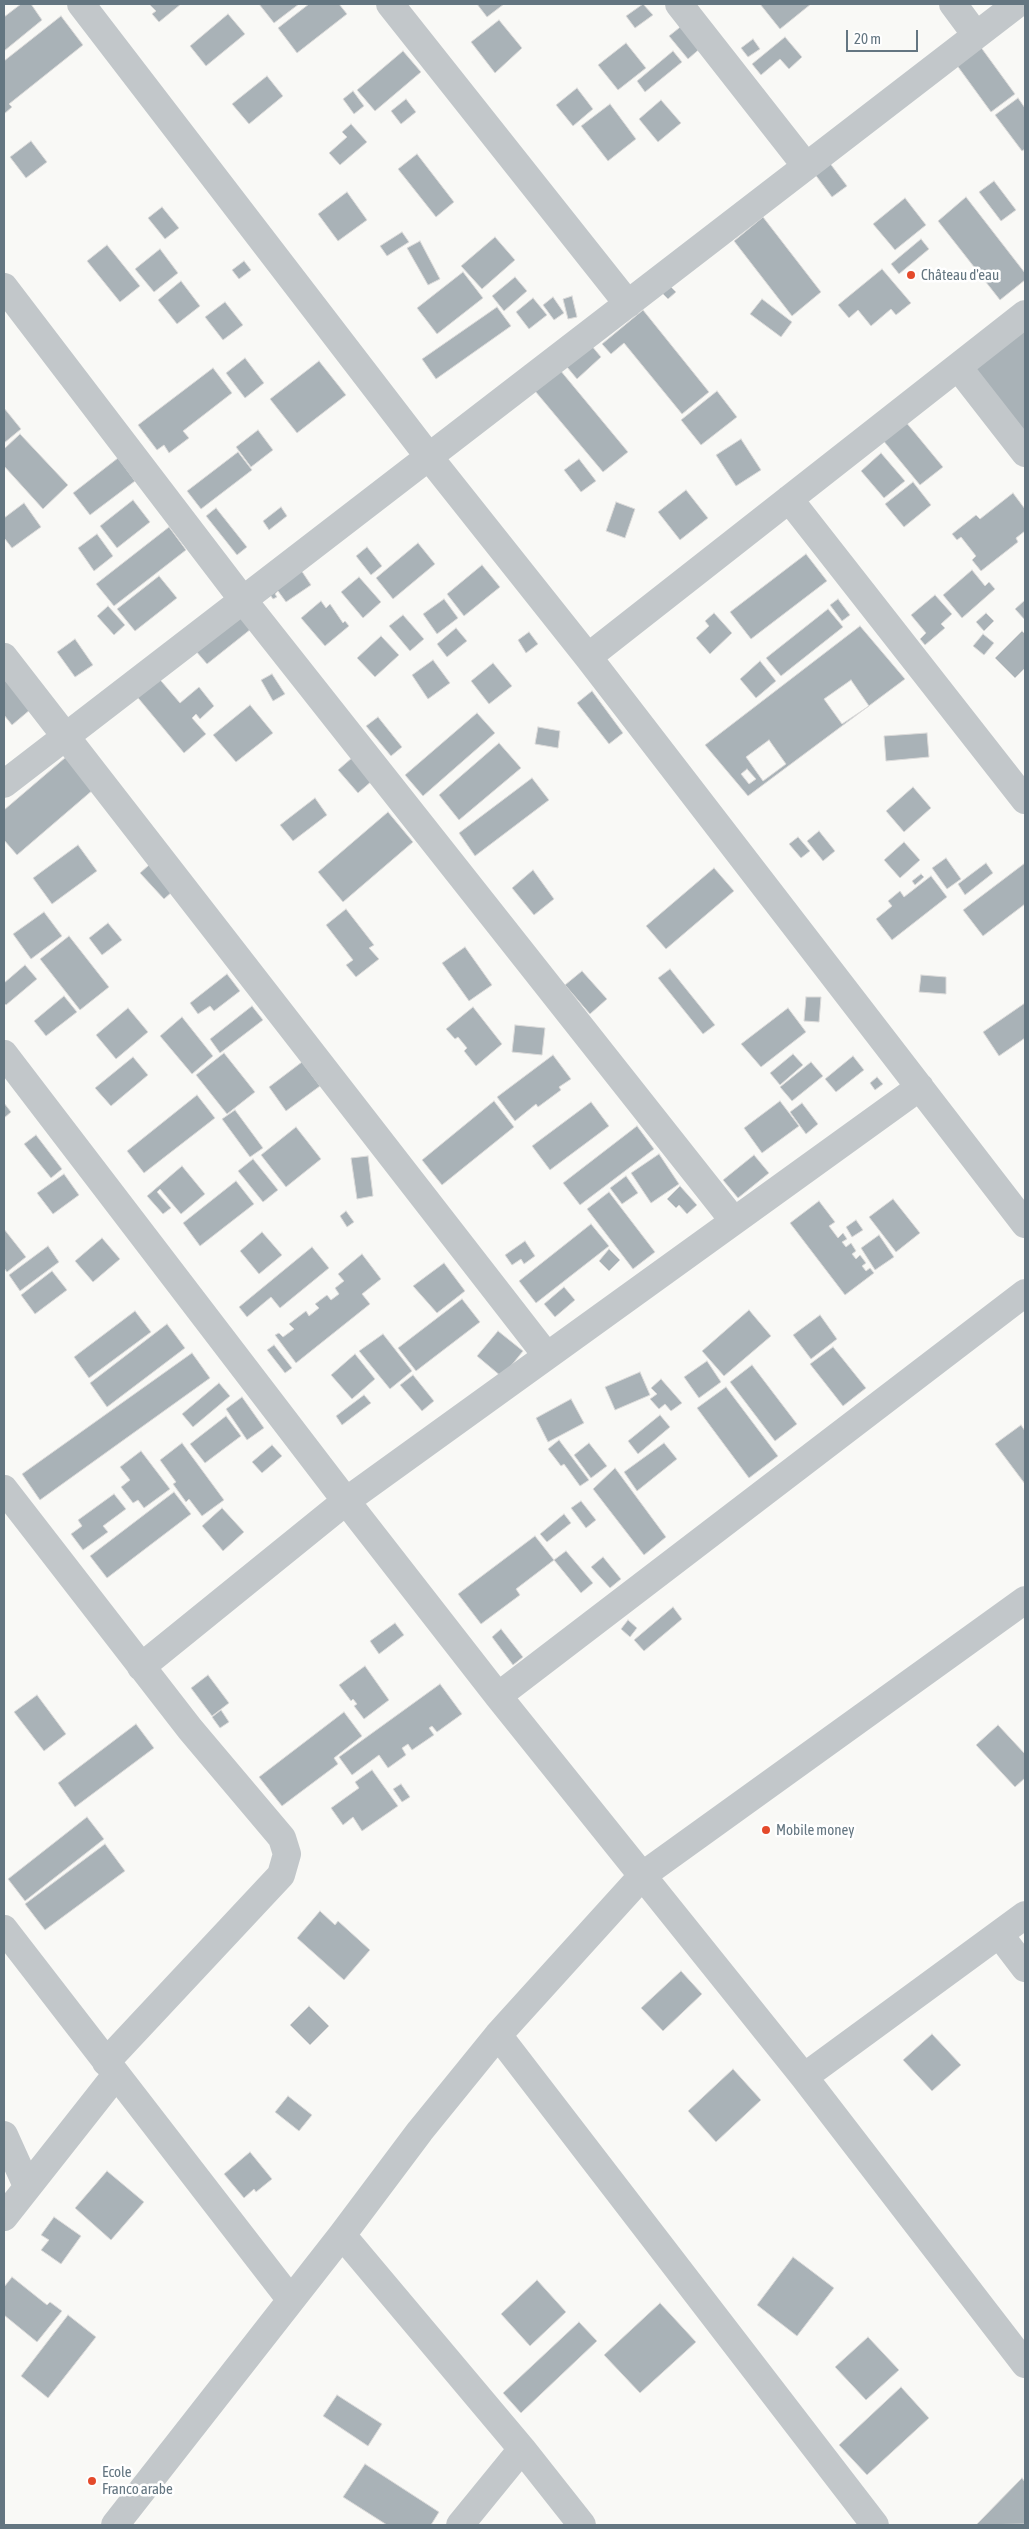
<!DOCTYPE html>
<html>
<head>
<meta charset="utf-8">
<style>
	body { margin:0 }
	#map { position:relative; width:1029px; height:2529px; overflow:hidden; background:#f9f9f6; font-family:"Asap Condensed",sans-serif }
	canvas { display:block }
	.frame { position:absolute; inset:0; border:5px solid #647681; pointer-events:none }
	.scale { position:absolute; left:846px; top:30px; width:72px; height:22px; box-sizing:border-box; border:2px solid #647681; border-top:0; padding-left:6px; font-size:15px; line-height:18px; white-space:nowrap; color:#647681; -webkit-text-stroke:4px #fff; paint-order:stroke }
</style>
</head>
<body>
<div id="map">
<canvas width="1029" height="2529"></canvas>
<div class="frame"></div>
<div class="scale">20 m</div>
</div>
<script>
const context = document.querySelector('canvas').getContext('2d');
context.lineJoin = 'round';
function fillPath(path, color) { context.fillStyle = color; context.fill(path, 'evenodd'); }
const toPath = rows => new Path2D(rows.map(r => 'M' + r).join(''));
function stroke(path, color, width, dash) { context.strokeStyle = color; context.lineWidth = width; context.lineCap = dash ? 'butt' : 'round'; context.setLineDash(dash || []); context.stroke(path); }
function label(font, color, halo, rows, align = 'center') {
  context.font = font + ' "Asap Condensed",sans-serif'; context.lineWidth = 5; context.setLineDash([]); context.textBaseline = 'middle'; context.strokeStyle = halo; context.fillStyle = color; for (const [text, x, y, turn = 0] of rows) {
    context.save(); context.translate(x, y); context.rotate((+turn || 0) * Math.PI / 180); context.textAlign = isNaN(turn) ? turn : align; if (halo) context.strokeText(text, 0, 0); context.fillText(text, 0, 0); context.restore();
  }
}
const building = toPath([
	[21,4,31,4,42,20,4,51,4,17,21,4],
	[149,4,181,4,159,22,152,14,156,11,149,4],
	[259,4,299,4,274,23,259,4],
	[309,4,339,4,347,14,297,53,278,28,309,4],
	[477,4,504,4,487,17,477,4],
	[643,4,653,15,635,28,626,16,643,4],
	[760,4,811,4,780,29,760,4],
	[228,14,245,34,206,66,190,46,228,14],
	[61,16,83,45,9,104,12,107,4,114,4,61,61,16],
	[499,20,522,48,495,73,471,42,499,20],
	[684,24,703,46,688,59,669,36,684,24],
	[785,37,802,57,789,69,780,59,761,75,752,64,785,37],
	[753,39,760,49,748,57,741,48,753,39],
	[626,43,646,68,618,90,598,65,626,43],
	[980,46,1015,94,991,112,956,64,980,46],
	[403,51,421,72,375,111,357,90,403,51],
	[673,51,682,62,645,92,637,81,673,51],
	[267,76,283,96,249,124,232,104,267,76],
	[577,88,593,109,573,126,556,105,577,88],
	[353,91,364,106,354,114,343,99,353,91],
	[1018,98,1025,108,1025,149,1022,151,995,115,1018,98],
	[406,99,416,112,401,124,391,111,406,99],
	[661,100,681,123,658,142,639,119,661,100],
	[610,104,636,139,608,161,581,126,610,104],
	[351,124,367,142,340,165,329,153,347,137,342,132,351,124],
	[31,141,47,162,26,178,10,157,31,141],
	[417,154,454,202,436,217,398,169,417,154],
	[829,162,847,186,832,197,814,173,829,162],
	[994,181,1016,210,1001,221,979,192,994,181],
	[347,192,367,220,338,241,318,214,347,192],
	[966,197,1025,273,1025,280,1000,300,938,221,966,197],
	[905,198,926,225,895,250,873,224,905,198],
	[162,207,179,228,165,239,148,218,162,207],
	[763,217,821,292,792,316,734,241,763,217],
	[402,232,409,242,387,256,380,246,402,232],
	[495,237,515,260,482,289,461,266,495,237],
	[921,239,929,249,899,274,891,264,921,239],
	[420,241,440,279,428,285,407,248,420,241],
	[107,245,140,286,120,302,87,261,107,245],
	[160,249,178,273,154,292,135,269,160,249],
	[244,261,251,270,239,279,232,270,244,261],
	[882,269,911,303,896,315,891,309,871,326,858,310,849,318,838,305,882,269],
	[463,272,483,298,437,334,417,308,463,272],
	[515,277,527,291,504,311,492,296,515,277],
	[181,281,200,306,177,324,158,300,181,281],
	[670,286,676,292,668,299,662,293,670,286],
	[572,296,577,317,568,319,563,299,572,296],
	[553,297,564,313,554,320,543,305,553,297],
	[533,298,547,315,529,329,516,312,533,298],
	[762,299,792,322,781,337,750,314,762,299],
	[225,302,243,325,223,340,205,317,225,302],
	[497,307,511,326,436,379,422,359,497,307],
	[643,310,709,392,682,414,624,343,611,354,602,344,643,310],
	[1025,324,1025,441,969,368,1025,324],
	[591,345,601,357,577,379,567,367,591,345],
	[245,358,264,383,245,398,226,373,245,358],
	[319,361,346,395,297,433,270,399,319,361],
	[213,368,232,393,183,431,189,438,169,453,164,445,157,450,138,425,213,368],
	[560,370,628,452,603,472,535,391,560,370],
	[717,391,737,417,701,445,681,420,717,391],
	[4,408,21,429,4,443,4,408],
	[905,421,943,467,920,485,882,439,905,421],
	[258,430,273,450,251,467,236,447,258,430],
	[20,434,68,485,43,509,4,466,4,449,20,434],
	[741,439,761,470,736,486,716,455,741,439],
	[238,452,252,470,201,509,187,491,238,452],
	[881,453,905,481,884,498,861,471,881,453],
	[118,458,135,481,90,515,73,493,118,458],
	[579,459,596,481,581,492,564,470,579,459],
	[913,482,931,505,904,527,885,504,913,482],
	[686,490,708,518,680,540,658,512,686,490],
	[1013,493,1025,509,1025,531,1016,538,1018,542,981,571,972,560,976,556,961,537,957,540,952,534,976,515,980,519,1013,493],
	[133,500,150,522,117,548,100,526,133,500],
	[616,502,635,509,625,538,606,531,616,502],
	[24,503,41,527,12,548,5,539,4,540,4,518,24,503],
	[281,507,287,516,269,530,263,521,281,507],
	[216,508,247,547,237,555,206,516,216,508],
	[169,527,186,550,114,606,96,584,169,527],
	[97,534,113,556,94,571,78,548,97,534],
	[418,543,435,564,393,599,376,578,418,543],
	[367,547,382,566,371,575,356,556,367,547],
	[806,554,827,581,751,639,730,612,806,554],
	[482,565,500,587,464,616,447,594,482,565],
	[299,567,311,585,286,602,278,591,275,594,277,597,273,599,266,589,299,567],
	[972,570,985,586,989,582,995,589,962,618,943,595,972,570],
	[159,576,177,598,135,631,117,609,159,576],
	[359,577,381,602,363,618,341,592,359,577],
	[935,595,952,614,941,624,945,628,925,645,920,639,926,633,911,615,935,595],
	[444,599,458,618,437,634,423,614,444,599],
	[838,599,850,615,842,621,830,605,838,599],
	[1025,600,1025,620,1015,609,1025,600],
	[321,601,326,608,330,604,343,623,345,621,349,626,325,646,301,618,321,601],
	[108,606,125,625,114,635,97,616,108,606],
	[828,609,843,627,781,676,766,658,828,609],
	[237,611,251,629,207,664,195,650,237,611],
	[714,613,732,633,710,654,696,638,709,626,705,621,714,613],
	[986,613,994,621,984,631,976,622,986,613],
	[403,615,424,639,410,651,389,626,403,615],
	[860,626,905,679,748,796,705,745,860,626],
	[456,628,467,641,447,657,437,644,456,628],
	[1022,631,1025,634,1025,668,1015,678,995,658,1022,631],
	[529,632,538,644,526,653,518,640,529,632],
	[983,634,994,643,984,655,973,646,983,634],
	[381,636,399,655,375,677,357,658,381,636],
	[75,639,93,665,75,677,57,652,75,639],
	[433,660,450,683,428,699,412,675,433,660],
	[760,661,776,681,756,698,740,679,760,661],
	[493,663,512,686,489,704,471,681,493,663],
	[272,674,285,694,273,701,261,680,272,674],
	[156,675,180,703,199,687,214,706,200,719,196,714,192,718,206,734,184,753,134,693,156,675],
	[4,679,31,709,12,725,4,715,4,679],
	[851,680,869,706,842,724,824,699,851,680],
	[592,691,623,733,609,744,577,703,592,691],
	[250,705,273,733,236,762,213,735,250,705],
	[477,713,495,733,423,796,405,775,477,713],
	[378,717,402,747,391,756,366,726,378,717],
	[538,727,560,731,558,748,535,744,538,727],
	[927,733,929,757,886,761,884,736,927,733],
	[769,740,786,764,763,781,746,757,769,740],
	[499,743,521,768,459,820,439,795,499,743],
	[66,757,94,789,17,855,4,840,4,810,66,757],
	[353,757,373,780,358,793,338,770,353,757],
	[747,769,756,779,749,784,741,774,747,769],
	[532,778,549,800,475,856,459,833,532,778],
	[913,787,931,808,904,832,886,811,913,787],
	[315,798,327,815,293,841,280,825,315,798],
	[388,812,413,842,343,902,318,872,388,812],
	[819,831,835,851,823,861,807,841,819,831],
	[798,837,810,851,801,858,789,844,798,837],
	[904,842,920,860,900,878,884,860,904,842],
	[78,845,97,871,52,904,33,878,78,845],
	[946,858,961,879,947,889,932,868,946,858],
	[986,863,993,873,965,895,958,884,986,863],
	[1025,863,1025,904,983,936,963,910,1025,863],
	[149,865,173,891,164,899,140,873,149,865],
	[714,868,734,891,666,949,646,926,714,868],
	[533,870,554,899,534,915,512,888,533,870],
	[921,874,924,877,915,885,912,881,921,874],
	[931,876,947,897,892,940,876,919,892,906,888,901,900,891,904,897,931,876],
	[346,909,374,945,369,948,379,959,356,977,346,965,353,960,326,925,346,909],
	[44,912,62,936,31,959,13,934,44,912],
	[108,923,122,940,102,955,89,938,108,923],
	[69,936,109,987,80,1010,40,959,69,936],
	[465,947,492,985,469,1001,442,963,465,947],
	[25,965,37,979,6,1005,4,1003,4,983,25,965],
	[670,969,715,1025,703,1034,658,978,670,969],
	[582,971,607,999,590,1014,565,985,582,971],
	[227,974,240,991,214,1011,210,1006,198,1014,190,1003,227,974],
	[921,975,946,977,946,994,919,992,921,975],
	[64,996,77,1012,46,1036,34,1021,64,996],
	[806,997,821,997,819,1022,804,1021,806,997],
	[1025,1003,1025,1038,999,1056,983,1032,1025,1003],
	[252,1006,263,1020,220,1053,210,1039,252,1006],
	[473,1007,502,1044,476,1066,464,1051,467,1048,458,1037,455,1039,446,1029,473,1007],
	[128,1008,148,1032,116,1059,96,1035,128,1008],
	[788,1008,806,1032,761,1067,741,1044,788,1008],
	[182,1017,213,1056,192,1074,160,1036,182,1017],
	[515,1025,545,1028,542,1055,512,1052,515,1025],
	[224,1053,255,1092,227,1114,196,1075,224,1053],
	[793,1054,803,1065,780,1085,770,1073,793,1054],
	[553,1055,571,1079,559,1087,561,1090,538,1107,536,1104,515,1121,497,1097,553,1055],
	[853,1056,864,1070,836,1092,825,1079,853,1056],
	[133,1057,148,1075,111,1106,95,1088,133,1057],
	[302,1062,320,1086,286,1111,269,1087,302,1062],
	[811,1062,823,1076,792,1101,780,1087,811,1062],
	[877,1077,883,1084,875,1090,870,1083,877,1077],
	[197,1095,215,1118,144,1173,127,1151,197,1095],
	[494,1101,514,1127,442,1185,422,1160,494,1101],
	[780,1101,799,1126,762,1153,744,1128,780,1101],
	[591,1102,609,1126,550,1170,532,1146,591,1102],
	[4,1103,11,1112,4,1118,4,1103],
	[802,1103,818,1124,806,1134,790,1112,802,1103],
	[235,1110,263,1148,250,1157,222,1119,235,1110],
	[637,1126,654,1149,580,1205,563,1183,637,1126],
	[296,1127,321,1159,286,1187,261,1155,296,1127],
	[36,1135,62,1169,51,1178,24,1144,36,1135],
	[659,1154,679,1184,651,1203,631,1173,659,1154],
	[754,1155,769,1173,738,1198,723,1180,754,1155],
	[368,1156,373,1196,357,1199,351,1158,368,1156],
	[253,1159,278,1190,263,1202,238,1171,253,1159],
	[182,1166,205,1194,181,1214,160,1189,157,1192,171,1208,163,1214,147,1196,182,1166],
	[64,1174,79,1195,53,1214,37,1193,64,1174],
	[626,1176,638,1193,622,1204,610,1188,626,1176],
	[236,1181,254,1204,200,1246,183,1223,236,1181],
	[680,1186,697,1205,687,1214,679,1205,676,1208,667,1199,680,1186],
	[609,1192,655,1252,633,1269,587,1209,609,1192],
	[893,1199,920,1233,896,1252,869,1217,893,1199],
	[819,1201,835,1222,829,1226,838,1238,843,1233,847,1239,842,1242,846,1247,851,1243,856,1251,852,1254,856,1259,860,1255,866,1263,862,1266,866,1271,870,1268,874,1273,845,1295,790,1223,819,1201],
	[346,1211,354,1222,347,1227,340,1216,346,1211],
	[856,1220,863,1230,852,1237,846,1227,856,1220],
	[591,1224,609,1246,536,1303,519,1281,591,1224],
	[4,1229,26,1257,7,1272,4,1268,4,1229],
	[262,1232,282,1255,259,1274,240,1251,262,1232],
	[879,1235,894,1257,875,1270,861,1248,879,1235],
	[102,1238,120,1259,93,1282,75,1261,102,1238],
	[525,1241,535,1256,524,1264,521,1259,512,1265,505,1255,525,1241],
	[48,1246,59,1262,20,1291,9,1275,48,1246],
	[312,1247,329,1268,280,1308,271,1297,247,1317,239,1307,312,1247],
	[609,1249,620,1260,609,1271,599,1261,609,1249],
	[362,1254,381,1279,362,1294,370,1304,296,1363,275,1335,279,1333,283,1337,294,1329,289,1324,306,1311,309,1316,319,1308,315,1304,327,1295,331,1300,339,1294,335,1288,344,1281,338,1274,362,1254],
	[444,1263,465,1291,437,1313,413,1286,444,1263],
	[52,1271,67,1290,35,1314,21,1295,52,1271],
	[564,1287,575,1300,555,1317,544,1304,564,1287],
	[462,1299,480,1322,416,1371,398,1348,462,1299],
	[749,1310,771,1336,724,1376,702,1351,749,1310],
	[135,1311,151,1332,89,1378,74,1357,135,1311],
	[820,1315,837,1339,811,1359,793,1335,820,1315],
	[167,1324,185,1348,107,1407,90,1383,167,1324],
	[498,1331,523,1351,502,1377,477,1356,498,1331],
	[383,1334,412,1371,390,1389,359,1351,383,1334],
	[274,1345,292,1368,285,1373,267,1350,274,1345],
	[833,1347,866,1388,843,1406,810,1364,833,1347],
	[192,1353,210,1378,40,1500,22,1474,192,1353],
	[355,1354,375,1379,352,1399,331,1375,355,1354],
	[707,1361,721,1382,699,1398,684,1377,707,1361],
	[752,1365,797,1424,775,1441,730,1382,752,1365],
	[640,1372,650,1395,615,1410,605,1387,640,1372],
	[413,1375,434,1401,422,1411,400,1385,413,1375],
	[661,1379,682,1403,671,1411,665,1404,659,1409,650,1399,657,1394,651,1388,661,1379],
	[219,1383,230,1396,193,1427,182,1414,219,1383],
	[726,1387,778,1456,749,1478,697,1408,726,1387],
	[364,1395,371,1403,342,1425,336,1416,364,1395],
	[242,1397,264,1428,247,1440,226,1409,242,1397],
	[571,1399,584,1423,548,1442,536,1418,571,1399],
	[660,1415,670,1427,638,1454,628,1441,660,1415],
	[226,1416,241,1436,205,1463,190,1444,226,1416],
	[1021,1425,1025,1431,1025,1484,995,1444,1021,1425],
	[559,1440,589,1480,580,1486,564,1464,561,1466,548,1449,559,1440],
	[182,1443,224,1500,202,1516,189,1499,186,1502,173,1484,176,1482,160,1460,182,1443],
	[589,1443,607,1466,591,1478,574,1455,589,1443],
	[664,1443,677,1459,637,1491,624,1472,664,1443],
	[272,1445,282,1456,262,1473,252,1462,272,1445],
	[141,1451,170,1489,144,1508,138,1500,133,1503,121,1487,130,1480,120,1467,141,1451],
	[615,1468,666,1537,644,1555,593,1489,615,1468],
	[174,1492,191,1514,107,1578,90,1556,174,1492],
	[114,1494,126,1509,103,1526,108,1532,83,1550,71,1534,82,1526,78,1520,114,1494],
	[581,1501,596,1520,586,1528,571,1508,581,1501],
	[222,1508,244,1532,223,1551,202,1526,222,1508],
	[564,1514,571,1523,547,1542,540,1534,564,1514],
	[535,1536,554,1560,516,1589,520,1595,481,1624,458,1594,535,1536],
	[566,1551,593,1583,581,1593,554,1560,566,1551],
	[603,1557,621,1579,610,1588,591,1567,603,1557],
	[673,1607,682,1619,644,1651,634,1640,673,1607],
	[628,1620,637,1628,630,1637,621,1629,628,1620],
	[395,1623,404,1635,379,1654,370,1641,395,1623],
	[501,1629,523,1657,513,1665,492,1637,501,1629],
	[365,1666,389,1700,364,1719,354,1706,357,1704,353,1699,351,1701,339,1685,365,1666],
	[208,1675,229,1703,212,1716,191,1688,208,1675],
	[440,1684,462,1714,437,1732,432,1726,429,1728,434,1735,412,1750,408,1744,402,1748,406,1755,388,1768,379,1755,352,1775,339,1757,440,1684],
	[37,1695,66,1734,44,1751,14,1712,37,1695],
	[221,1710,229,1722,220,1728,212,1717,221,1710],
	[344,1712,362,1736,334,1758,338,1764,282,1806,259,1777,344,1712],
	[136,1724,154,1748,75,1807,58,1783,136,1724],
	[998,1725,1025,1754,1025,1778,1015,1787,976,1745,998,1725],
	[372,1770,398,1806,362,1831,353,1817,343,1825,331,1808,359,1788,355,1782,372,1770],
	[401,1784,410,1797,402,1802,393,1789,401,1784],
	[87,1817,104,1839,25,1901,8,1879,87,1817],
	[105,1844,125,1871,45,1930,25,1904,105,1844],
	[320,1911,335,1925,338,1921,370,1950,344,1980,297,1938,320,1911],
	[681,1971,702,1994,663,2031,641,2008,681,1971],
	[309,2006,329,2026,310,2045,290,2025,309,2006],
	[932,2034,961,2065,932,2091,903,2060,932,2034],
	[733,2069,761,2100,716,2142,688,2111,733,2069],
	[288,2096,312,2115,299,2131,275,2112,288,2096],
	[250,2152,272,2179,256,2192,254,2189,244,2198,224,2174,250,2152],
	[107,2171,144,2202,111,2240,75,2208,107,2171],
	[54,2217,81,2236,61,2264,41,2250,49,2240,41,2235,54,2217],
	[793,2257,834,2288,797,2336,757,2305,793,2257],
	[12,2277,47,2305,50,2302,62,2311,37,2342,4,2315,4,2287,12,2277],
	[537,2280,566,2312,530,2346,501,2314,537,2280],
	[660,2303,696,2342,640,2393,604,2355,660,2303],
	[68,2315,96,2337,48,2398,21,2376,68,2315],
	[579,2322,597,2341,521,2413,503,2393,579,2322],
	[868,2337,899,2370,866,2400,835,2367,868,2337],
	[901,2387,929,2418,867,2475,839,2445,901,2387],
	[337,2395,382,2424,368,2446,323,2416,337,2395],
	[365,2464,439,2512,431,2525,387,2525,343,2497,365,2464],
	[1022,2478,1025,2482,1025,2524,976,2525,1022,2478]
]);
const minor = toPath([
	[81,4,429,457,588,657,1025,1224],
	[390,4,628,304],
	[679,4,806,166],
	[953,4,976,35],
	[4,287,243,600,734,1221],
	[958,367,1025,453],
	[789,499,1025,800],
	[4,657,547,1356],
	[588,657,1025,314],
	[4,784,1017,4],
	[4,1054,346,1501,498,1696,804,2077,1025,2364],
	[4,1489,190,1729,282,1838,287,1854,281,1875,106,2062],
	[141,1667,346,1501,920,1087],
	[498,1696,1025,1293],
	[4,1929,290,2299],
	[999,1934,1025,1968],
	[498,2035,875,2525],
	[804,2077,1025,1915],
	[4,2135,27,2186],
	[4,2217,116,2075],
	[342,2235,522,2449,582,2525],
	[115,2525,342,2235,420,2131,498,2035,643,1875,1025,1600],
	[460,2525,522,2449]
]);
const markers = [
	[911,275,5,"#e44a2b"],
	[766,1830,5,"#e44a2b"],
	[92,2481,5,"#e44a2b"]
];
const poiNames = [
	["Château d'eau",921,275],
	["Mobile money",776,1830],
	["Ecole",102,2472],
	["Franco arabe",102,2489]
];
fillPath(building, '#a9b2b7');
stroke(building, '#dbdad9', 1);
stroke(minor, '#c2c7ca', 28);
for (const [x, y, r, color] of markers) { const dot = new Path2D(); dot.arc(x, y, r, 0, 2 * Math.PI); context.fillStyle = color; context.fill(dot); stroke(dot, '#fff', 2); }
label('15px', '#647681', '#fff', poiNames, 'left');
</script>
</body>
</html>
